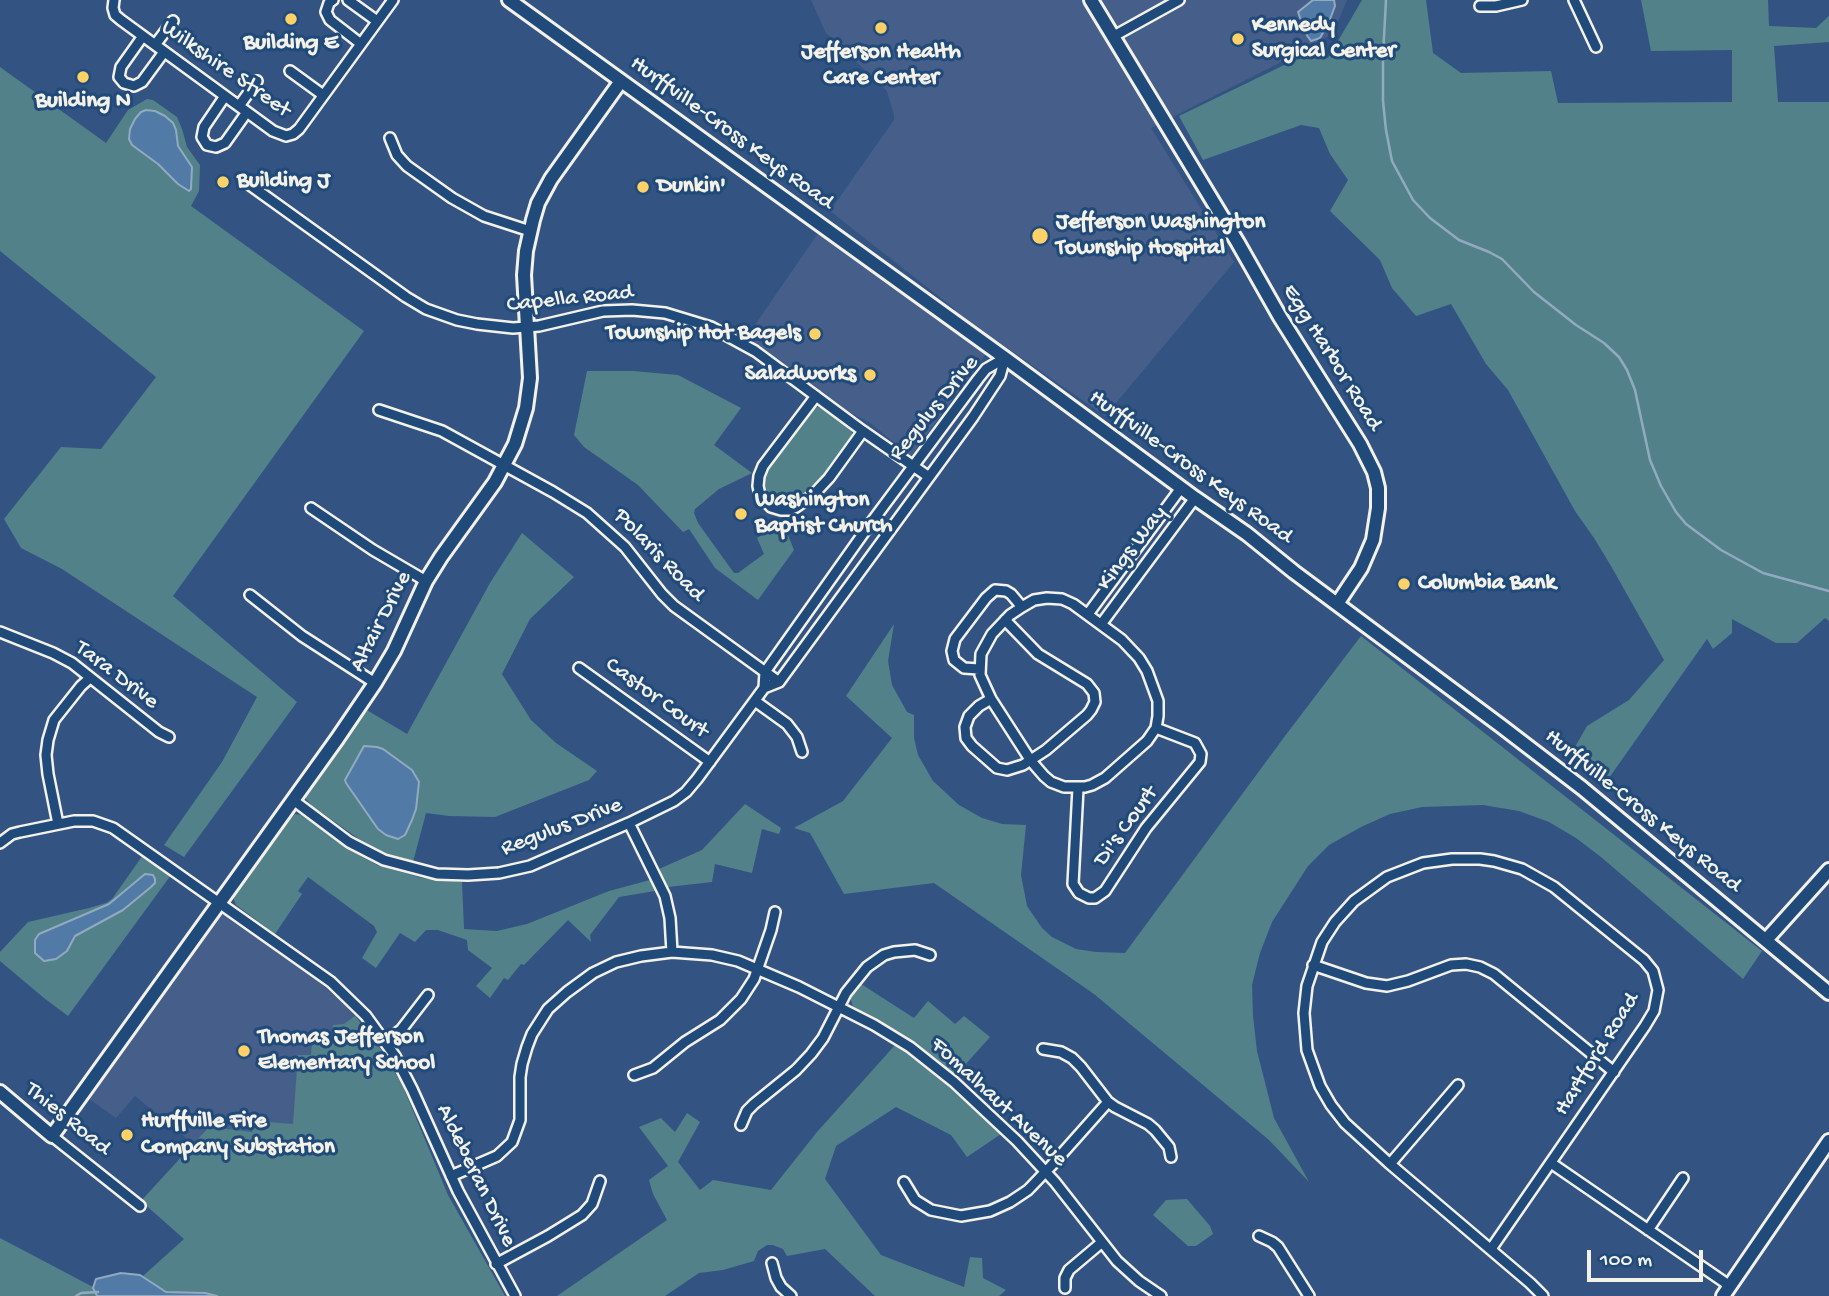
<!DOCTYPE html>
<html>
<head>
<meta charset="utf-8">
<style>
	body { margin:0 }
	#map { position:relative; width:1829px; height:1296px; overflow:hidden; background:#335482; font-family:"Gochi Hand",sans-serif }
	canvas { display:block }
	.scale { position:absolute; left:1587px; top:1250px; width:116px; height:32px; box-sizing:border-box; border:4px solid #f4f1e8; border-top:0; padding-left:9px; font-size:21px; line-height:24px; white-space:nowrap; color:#f4f1e8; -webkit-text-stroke:5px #1f4a7a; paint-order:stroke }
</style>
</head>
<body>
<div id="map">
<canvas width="1829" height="1296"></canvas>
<div class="scale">100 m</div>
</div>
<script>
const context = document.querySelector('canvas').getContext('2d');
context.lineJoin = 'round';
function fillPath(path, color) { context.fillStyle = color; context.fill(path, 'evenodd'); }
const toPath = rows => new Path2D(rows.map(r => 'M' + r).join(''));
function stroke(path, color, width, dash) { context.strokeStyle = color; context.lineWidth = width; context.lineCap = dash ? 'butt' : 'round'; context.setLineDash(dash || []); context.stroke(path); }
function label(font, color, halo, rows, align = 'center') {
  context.font = font + ' "Gochi Hand",sans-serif'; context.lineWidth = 6; context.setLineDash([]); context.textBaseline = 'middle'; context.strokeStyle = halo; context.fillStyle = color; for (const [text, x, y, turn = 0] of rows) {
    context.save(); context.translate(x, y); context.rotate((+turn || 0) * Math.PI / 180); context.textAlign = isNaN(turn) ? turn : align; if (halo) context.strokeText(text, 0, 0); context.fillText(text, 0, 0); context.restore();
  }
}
const built = toPath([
	[811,0,1347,0,1333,33,1309,48,1151,128,1234,262,1105,416,996,340,911,456,869,422,845,410,746,338,823,226,949,317,955,309,830,211,894,120,894,115,887,91,826,33],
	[225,915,313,977,341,1001,365,1027,385,1055,404,1089,141,1201,193,1144,135,1096,116,1118,88,1098,218,916]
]);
const green = toPath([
	[1362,0,1426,0,1433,53,1461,73,1551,71,1558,103,1732,102,1732,50,1651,51,1641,0,1768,0,1769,26,1816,28,1829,16,1829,42,1774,46,1778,102,1829,102,1829,621,1825,618,1797,643,1776,643,1732,619,1732,633,1713,649,1707,639,1604,785,1571,754,1587,726,1629,700,1664,660,1611,566,1594,538,1575,511,1508,390,1486,364,1451,304,1416,316,1392,288,1380,260,1330,211,1348,180,1330,154,1319,128,1301,125,1203,160,1179,116,1309,53,1328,58],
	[0,67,106,143,128,110,147,99,153,100,177,117,182,129,187,147,200,165,199,191,191,206,364,331,173,596,297,702,184,857,164,845,222,762,257,697,62,569,21,548,4,519,61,447,101,449,156,377,0,251],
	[587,371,633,371,678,375,741,408,714,445,752,473,719,489,695,509,694,513,698,523,734,573,738,573,764,554,757,538,783,523,794,550,758,600,715,568,689,529,683,532,638,485,584,447,574,435],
	[817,407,823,408,849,426,852,432,852,437,829,469,801,497,790,503,783,504,771,500,763,489,764,475,811,410],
	[522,533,574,577,530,619,502,674,531,720,556,743,597,771,589,780,495,817,449,816,426,813,413,862,390,856,359,839,312,806,306,799,306,791,365,709,407,734,490,583],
	[894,624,888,661,892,685,907,712,914,715,914,738,918,755,933,781,959,805,982,818,1002,824,1026,825,1021,875,1027,906,1042,928,1052,937,1076,949,1096,952,1125,953,1285,736,1361,636,1762,951,1743,979,1601,857,1576,838,1549,822,1519,811,1483,805,1422,807,1390,814,1361,827,1329,845,1308,866,1272,922,1260,953,1252,985,1253,1016,1257,1051,1274,1118,1309,1182,1269,1140,1094,994,934,883,844,894,810,833,794,828,843,801,892,738,846,696],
	[745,804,781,828,779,834,762,829,752,873,715,864,712,882,668,887,659,869,702,850],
	[295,814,301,815,354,852,377,865,422,878,462,882,464,929,497,931,527,924,609,891,650,880,655,891,619,897,590,935,591,942,568,920,524,965,521,964,508,980,504,978,490,998,476,986,492,968,468,950,467,940,438,930,426,930,415,942,400,933,376,968,362,958,377,932,374,926,308,877,298,891,302,894,275,934,236,905,233,897,236,889,287,822],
	[143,855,171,875,68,1016,44,998,0,961,0,952,28,922,89,908,106,903,112,899],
	[858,982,914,1018,928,1001,955,1024,964,1016,990,1037,956,1075,898,1032,853,1007,850,996],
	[355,1016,385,1055,404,1089,448,1195,505,1296,0,1296,0,1238,93,1287,143,1276,184,1239,141,1201,209,1127,252,1132,256,1121,293,1124,298,1055,311,1055,313,1033,332,1034,333,1025,344,1024],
	[896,1044,969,1103,1001,1134,967,1157,951,1135,896,1107,836,1146,825,1179,881,1255,964,1287,970,1257,982,1258,983,1278,1006,1290,999,1296,875,1296,825,1249,787,1256,783,1249,773,1245,767,1245,758,1251,754,1261,723,1270,699,1273,665,1296,557,1296,667,1220,653,1194,649,1180,668,1166,639,1127,661,1118,675,1132,687,1113,700,1122,678,1162,700,1190,713,1180,771,1190,817,1132],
	[1187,1199,1210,1226,1213,1234,1196,1246,1188,1246,1153,1215,1166,1200]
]);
const water = toPath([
	[1313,0,1334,0,1335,6,1329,22,1320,38,1311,41,1306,34,1298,12,1313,0],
	[146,110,155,111,165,116,173,123,176,130,178,146,192,167,191,189,189,191,178,184,158,164,132,145,129,139,130,129,135,119,141,112,146,110],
	[364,746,377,747,383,749,412,770,419,782,416,809,412,820,405,835,398,839,386,835,378,829,346,783,345,780,364,746],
	[145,874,153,875,155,879,155,883,151,887,123,910,75,936,67,951,56,959,44,961,35,953,35,940,39,934,109,904,145,874],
	[121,1273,140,1275,166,1292,205,1293,217,1296,97,1296,93,1288,96,1279,121,1273]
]);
const stream = toPath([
	[1386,0,1383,55,1383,101,1386,130,1392,161,1413,200,1430,218,1459,240,1489,252,1502,259,1534,292,1576,325,1604,343,1619,357,1627,370,1635,390,1650,460,1661,486,1676,512,1686,524,1721,550,1763,573,1829,591],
	[76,1296,81,1293,98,1292]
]);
const street = toPath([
	[114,0,113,8,115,15,121,20,273,131,286,136,293,134,299,129,393,0],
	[333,0,329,3,326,12,330,20,361,44],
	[348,0,377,21],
	[1574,0,1596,47],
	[1480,6,1496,6,1522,0],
	[143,36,121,67,119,77,124,83,134,86,142,82,164,52],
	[1114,36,1179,0],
	[155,45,173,21],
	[290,71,323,95],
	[225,96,204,127,202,137,207,145,216,147,225,143,247,112],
	[239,106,257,81],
	[390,138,397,155,407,166,452,198,484,216,530,231],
	[250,185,406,297,426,309,457,320,477,324,513,328,539,326,603,311,632,310,665,313,711,327,755,351,863,431,929,477],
	[816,396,763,466,759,476,758,486,760,495,771,507,781,510,789,510,796,507,813,495,829,478,863,431],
	[379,410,442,431,553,492,587,513,625,547,662,594,674,606,779,682],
	[311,508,373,550,426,581],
	[250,595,302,636,375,683],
	[1047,598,1062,599,1073,604,1122,640,1139,658,1147,671,1158,701,1158,716,1156,728,1147,741,1105,778,1092,785,1085,787,1064,787,1051,782,1044,776,1031,761,991,699,980,675,981,654,992,634,1010,615,1022,607,1034,600,1047,598],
	[1088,614,1181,488],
	[1102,623,1195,498],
	[0,632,53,653,72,663,159,732,169,737],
	[579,668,710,762],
	[979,669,964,668,954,660,952,651,955,639,986,598,995,590,1006,591,1011,594,1022,607],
	[764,688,765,672,865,531,978,379,986,369,1005,358],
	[991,699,979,706,969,716,965,727,966,738,972,746,997,768,1007,770,1023,765,1046,750,1087,715,1091,710,1095,702,1094,693,1087,684,1038,654,1005,620],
	[755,701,787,724,797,737,802,752],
	[1078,788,1073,884,1079,893,1089,898,1095,898,1105,891,1146,828,1200,762,1201,754,1195,743,1156,728],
	[293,800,349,842,384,860,437,874,468,875,499,873,530,866,629,823,674,801,686,792,697,779,764,688,779,682,973,417,1000,376,1005,358],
	[629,823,665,896,670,918,672,952],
	[58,824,48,774,46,755,48,740,54,720,81,686,90,678],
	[0,843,12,834,20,832,74,821,93,821,113,828,331,982,366,1016,395,1056,412,1089,458,1191,515,1296],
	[1313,965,1366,983,1387,986,1408,981,1451,965,1466,964,1480,967,1494,974,1614,1072],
	[385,1041,401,1030,428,995],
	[1043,1049,1061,1052,1072,1058,1081,1067,1108,1102,1115,1107,1148,1124,1155,1130,1169,1147,1171,1157],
	[634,1075,653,1068,685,1042,720,1020,741,999,754,979,771,930,775,912],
	[741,1125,747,1111,754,1104,796,1070,811,1054,823,1038,846,993,867,967,884,955,894,952,915,950,930,955],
	[52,1136,140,1206],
	[1551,1163,1730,1286],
	[1390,1164,1458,1085],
	[451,1176,497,1156,512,1142,520,1120,520,1077,522,1064,527,1047,532,1034,548,1009,567,992,593,973,616,962,641,956,672,952,712,955,738,961,799,987,874,1025,910,1047,954,1082,1017,1141,1055,1182,1117,1261,1139,1281,1161,1296],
	[904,1182,915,1200,931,1210,961,1216,990,1211,1010,1202,1028,1190,1051,1166,1108,1102],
	[1648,1230,1683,1178],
	[1259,1236,1272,1242,1278,1247,1309,1296],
	[1491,1249,1645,1026,1654,1011,1658,990,1653,971,1644,960,1554,887,1522,869,1494,861,1480,859,1452,859,1423,863,1387,877,1354,901,1335,922,1322,942,1307,986,1304,1013,1307,1050,1320,1086,1331,1105,1345,1123,1390,1164,1530,1283,1543,1296],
	[772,1263,776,1278,781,1287,791,1296],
	[496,1264,548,1236,582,1215,592,1204,600,1181],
	[1065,1288,1065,1278,1069,1270,1101,1243]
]);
const secondary = toPath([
	[509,0,1005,358,1195,498,1247,534,1294,572,1501,726,1582,788,1829,993],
	[1091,0,1238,243,1280,317,1360,444,1374,472,1378,488,1378,508,1373,540,1361,568,1337,604],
	[1766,940,1829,870],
	[0,1092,52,1136,337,739,375,683,394,651,426,581,441,557,495,482,515,444,526,408,530,378,524,275,526,251,533,220,538,203,551,179,621,81],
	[1723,1296,1829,1141]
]);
const markers = [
	[291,19,7,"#ffd166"],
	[881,28,7,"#ffd166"],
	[1238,39,7,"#ffd166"],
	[83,77,7,"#ffd166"],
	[223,182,7,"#ffd166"],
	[643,187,7,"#ffd166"],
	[1040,236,9,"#ffd166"],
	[815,334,7,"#ffd166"],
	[870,375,7,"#ffd166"],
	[741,514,7,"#ffd166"],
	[1404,584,7,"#ffd166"],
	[244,1051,7,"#ffd166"],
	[127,1135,7,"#ffd166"]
];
const poiNames = [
	["Kennedy",1252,26],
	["Surgical Center",1252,52],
	["Building E",291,44,"center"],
	["Jefferson Health",881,53,"center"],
	["Care Center",881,79,"center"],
	["Building N",83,102,"center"],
	["Building J",237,182],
	["Dunkin'",657,187],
	["Jefferson Washington",1056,223],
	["Township Hospital",1056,249],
	["Township Hot Bagels",801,334,"right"],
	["Saladworks",856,375,"right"],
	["Washington",755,501],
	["Baptist Church",755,527],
	["Columbia Bank",1418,584],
	["Thomas Jefferson",258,1038],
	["Elementary School",258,1064],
	["Hurffville Fire",141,1122],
	["Company Substation",141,1148]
];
const streetNames = [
	["Wilkshire Street",225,70,35],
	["Hurffville-Cross Keys Road",731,134,36],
	["Capella Road",570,300,-6],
	["Egg Harbor Road",1331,358,58],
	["Regulus Drive",935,409,-51],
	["Hurffville-Cross Keys Road",1190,468,36],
	["Kings Way",1133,549,-53],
	["Polaris Road",658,556,46],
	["Altair Drive",382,622,-63],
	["Tara Drive",116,676,37],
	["Castor Court",656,699,36],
	["Hurffville-Cross Keys Road",1642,812,39],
	["Di's Court",1127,827,-54],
	["Regulus Drive",562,828,-21],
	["Hartford Road",1598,1055,-58],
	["Fomalhaut Avenue",998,1103,43],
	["Thies Road",67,1120,39],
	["Aldeberan Drive",475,1176,64]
];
fillPath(built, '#465f8a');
fillPath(green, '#53818a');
fillPath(water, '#517aa6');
stroke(water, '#92aac0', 2);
stroke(stream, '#92aac0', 2.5);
stroke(street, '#f4f1e8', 14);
stroke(secondary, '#f4f1e8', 18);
stroke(street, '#1f4a7a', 9);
stroke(secondary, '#1f4a7a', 12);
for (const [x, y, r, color] of markers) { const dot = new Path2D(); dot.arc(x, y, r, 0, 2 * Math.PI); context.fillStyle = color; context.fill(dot); stroke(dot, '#1f4a7a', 2.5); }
label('bold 23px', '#f4f1e8', '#1f4a7a', poiNames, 'left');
label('23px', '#f4f1e8', '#1f4a7a', streetNames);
</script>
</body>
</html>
